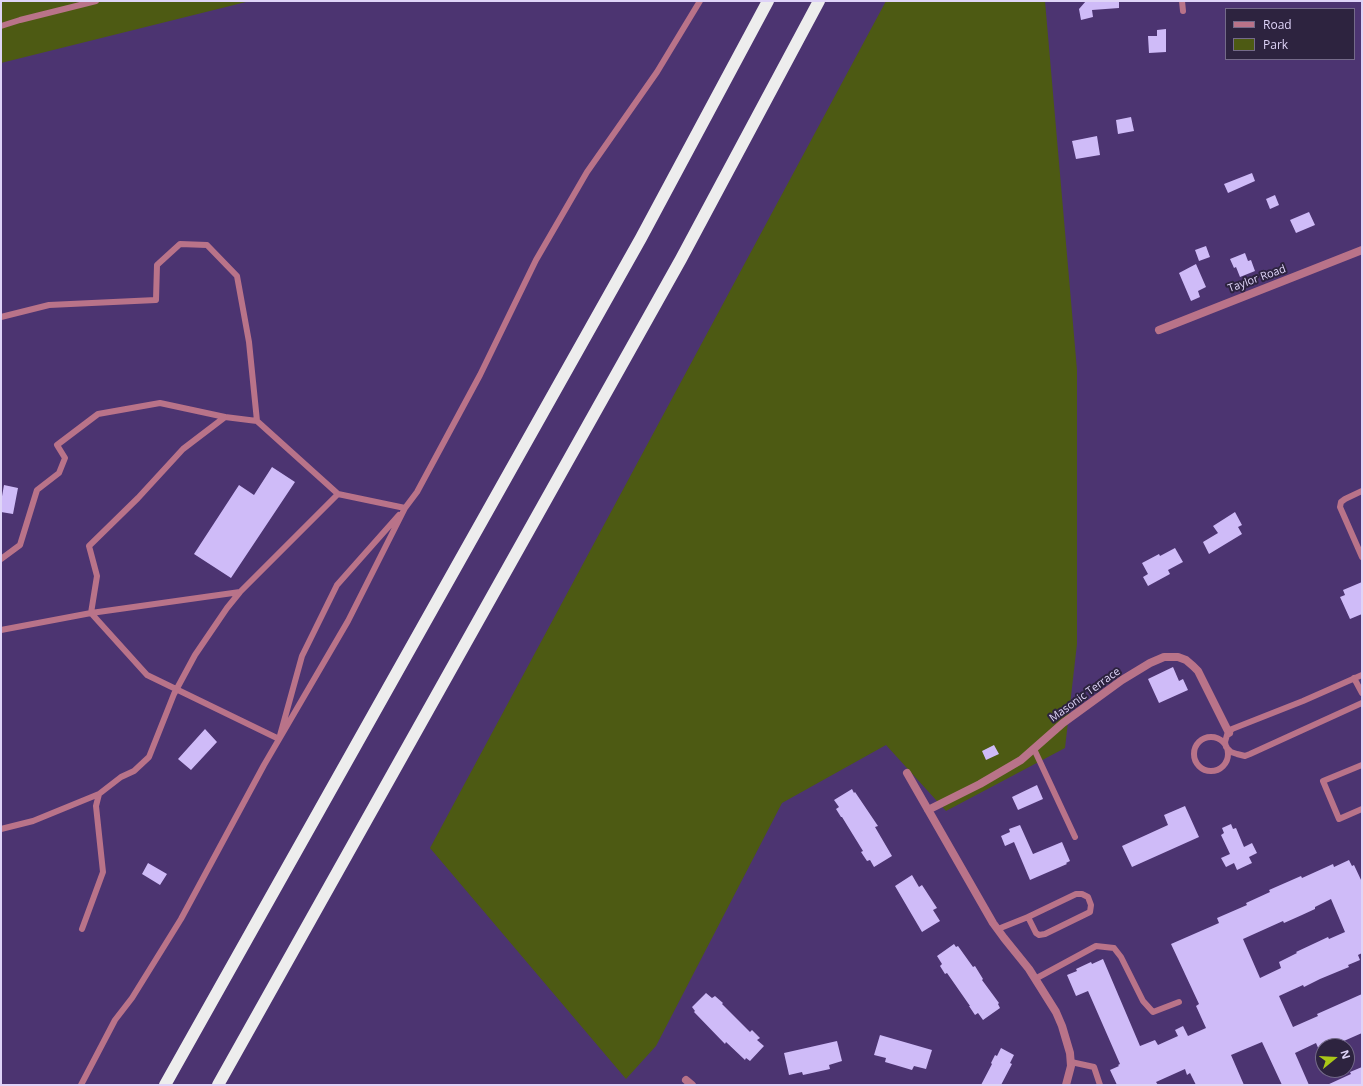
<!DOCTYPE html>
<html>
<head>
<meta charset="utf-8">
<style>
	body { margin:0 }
	#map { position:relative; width:1363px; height:1086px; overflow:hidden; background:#4c3471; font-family:"Open Sans",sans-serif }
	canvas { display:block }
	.frame { position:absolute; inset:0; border:2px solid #dfd4f8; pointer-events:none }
	.legend { position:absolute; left:1225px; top:8px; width:130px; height:52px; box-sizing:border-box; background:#2d233f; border:1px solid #746a89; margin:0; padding:5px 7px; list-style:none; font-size:12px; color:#dfd4f8 }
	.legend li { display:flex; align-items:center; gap:8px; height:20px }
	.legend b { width:20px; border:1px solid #746a89 }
	.north { position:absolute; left:1315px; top:1038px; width:40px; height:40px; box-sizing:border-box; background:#2d233f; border:1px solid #746a89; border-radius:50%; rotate:72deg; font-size:11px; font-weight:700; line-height:16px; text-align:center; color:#dfd4f8 }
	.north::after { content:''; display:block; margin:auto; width:14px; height:18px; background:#aac717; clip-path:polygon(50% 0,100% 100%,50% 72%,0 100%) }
</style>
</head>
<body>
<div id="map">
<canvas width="1363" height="1086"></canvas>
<div class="frame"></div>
<ul class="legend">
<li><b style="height:5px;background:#b97389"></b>Road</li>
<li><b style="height:11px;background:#4d5a13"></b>Park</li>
</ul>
<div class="north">N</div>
</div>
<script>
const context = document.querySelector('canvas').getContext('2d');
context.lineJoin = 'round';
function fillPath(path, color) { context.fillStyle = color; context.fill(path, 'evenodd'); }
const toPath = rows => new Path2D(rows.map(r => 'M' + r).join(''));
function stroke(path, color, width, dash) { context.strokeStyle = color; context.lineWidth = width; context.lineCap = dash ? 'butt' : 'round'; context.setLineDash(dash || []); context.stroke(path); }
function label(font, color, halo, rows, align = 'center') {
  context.font = font + ' "Open Sans",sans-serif'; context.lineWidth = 4; context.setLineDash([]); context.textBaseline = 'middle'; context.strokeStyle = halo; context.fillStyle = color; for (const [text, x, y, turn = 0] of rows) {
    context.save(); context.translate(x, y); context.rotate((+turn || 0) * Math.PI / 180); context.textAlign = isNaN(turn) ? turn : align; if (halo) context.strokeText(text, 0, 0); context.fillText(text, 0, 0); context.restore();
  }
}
const green = toPath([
	[1,1,250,1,1,63],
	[886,1,1045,1,1077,370,1077,644,1065,748,946,811,886,745,782,803,656,1046,626,1079,430,848]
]);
const building = toPath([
	[1086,1,1119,1,1119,8,1092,10,1093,17,1081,20,1079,9],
	[1166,29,1166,52,1149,53,1148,36,1157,36,1157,30],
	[1131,117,1134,131,1118,134,1116,120],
	[1097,136,1100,155,1076,159,1072,141],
	[1252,173,1255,181,1228,193,1224,184],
	[1275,195,1279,205,1270,209,1266,199],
	[1309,212,1315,225,1296,233,1290,220],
	[1206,246,1210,257,1199,261,1195,250],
	[1245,253,1248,261,1251,260,1255,271,1240,277,1236,267,1234,268,1230,259],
	[1196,264,1206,287,1198,291,1200,297,1191,301,1179,273],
	[272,467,295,482,231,578,194,554,239,485,254,495],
	[4,485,18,488,13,514,1,512,1,502],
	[1235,512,1242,525,1238,527,1242,534,1209,554,1203,542,1218,533,1213,526],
	[1175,548,1183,562,1168,570,1170,574,1148,586,1143,577,1148,574,1142,563,1159,554,1160,556],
	[1362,582,1362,614,1350,619,1340,597,1345,595,1343,590],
	[1173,667,1179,681,1183,679,1188,690,1159,703,1148,679],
	[205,729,217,742,191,770,178,759],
	[994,745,999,754,986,760,982,751],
	[1037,785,1043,799,1018,810,1012,797],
	[852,789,854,793,855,792,878,826,875,827,892,856,874,867,870,860,867,861,861,852,863,851,842,817,841,817,836,809,839,807,834,800],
	[1185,806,1199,837,1132,867,1122,846,1168,825,1164,815],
	[1231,824,1233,829,1236,828,1244,847,1252,843,1257,853,1249,857,1252,863,1237,870,1234,863,1226,867,1221,858,1230,854,1221,835,1224,833,1222,828],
	[1020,825,1033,854,1062,842,1070,861,1066,863,1067,864,1030,880,1014,842,1005,846,1001,836,1010,832,1009,829],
	[1349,860,1352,866,1354,865,1362,882,1362,953,1358,955,1360,960,1348,965,1349,967,1320,979,1304,987,1303,985,1279,996,1293,1027,1318,1016,1317,1014,1362,994,1362,1033,1337,1044,1336,1042,1327,1046,1323,1046,1323,1048,1319,1050,1316,1043,1295,1053,1309,1085,1282,1085,1262,1042,1231,1055,1244,1085,1196,1085,1190,1073,1187,1075,1185,1069,1156,1082,1158,1085,1117,1085,1110,1070,1119,1066,1118,1065,1120,1064,1088,991,1076,996,1067,975,1077,971,1076,969,1091,962,1092,964,1103,959,1140,1046,1155,1040,1158,1045,1178,1036,1175,1030,1183,1026,1188,1036,1206,1028,1196,1006,1199,1004,1171,944,1219,923,1217,918,1247,905,1246,903,1270,892,1269,890,1301,876,1302,878,1333,864,1334,867],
	[1331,899,1345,932,1329,939,1328,937,1296,952,1297,953,1279,962,1281,968,1260,978,1243,939,1283,921,1284,923,1302,915,1315,909,1315,907],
	[148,863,167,874,160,885,142,874],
	[912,875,919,887,922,885,937,908,933,910,940,921,922,932,895,886],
	[954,944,956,947,958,946,973,967,975,966,983,979,982,980,999,1003,998,1004,1000,1008,983,1020,978,1013,975,1015,969,1006,970,1006,947,973,945,974,940,966,942,964,937,956],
	[706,993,712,998,715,996,723,1003,722,1004,750,1032,752,1030,760,1038,757,1040,764,1046,750,1061,746,1058,745,1060,726,1042,725,1044,694,1012,695,1011,692,1007],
	[880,1035,932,1050,926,1069,914,1066,912,1070,885,1062,886,1058,874,1055],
	[837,1041,842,1061,829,1065,830,1069,803,1075,802,1072,789,1075,784,1053],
	[1001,1048,1014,1055,1010,1063,1012,1064,1001,1085,981,1085,992,1064,991,1063,995,1055,997,1056],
	[1362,1067,1362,1085,1327,1085,1351,1074,1350,1072]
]);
const service = toPath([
	[1182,1,1183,11],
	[1,26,20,20,96,1],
	[1,317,49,305,156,300,157,265,180,244,207,245,237,276,249,342,257,421],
	[1362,491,1345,499,1341,502,1340,507,1362,557],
	[1,559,20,545,37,490,59,473,65,458,57,445,98,414,160,403,225,417],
	[91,613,147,675,279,739,302,656,337,585,399,515],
	[91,613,240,592],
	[1,630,91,613,97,576,89,546,138,498,183,449,225,417,257,421,338,494],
	[1362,675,1303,701,1232,729,1227,735,1225,742,1226,747,1231,752,1237,754,1245,756,1250,754,1362,703],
	[1354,678,1362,693],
	'1194 754a17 17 0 1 1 34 0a17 17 0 1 1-34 0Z',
	[1034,749,1075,837],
	[1362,765,1323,781,1339,819,1362,809],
	[1,829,33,821,99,794],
	[82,929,103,872,96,806,99,794,121,777,134,771,149,757,174,694,195,655,227,608,240,592,338,494,405,508,417,492,480,375,536,260,587,172,657,72,700,1],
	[998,929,1028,917,1076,894,1082,894,1088,897,1091,905,1090,912,1045,934,1039,935,1036,933,1028,917],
	[1035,979,1096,946,1114,948,1121,957,1143,1001,1153,1012,1179,1002],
	[1071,1062,1094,1067,1100,1085],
	[81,1085,115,1020,132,998,181,919,264,765,348,621,405,508]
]);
const minor = toPath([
	[1159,330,1362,250],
	[907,773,993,923,1004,938,1029,969,1056,1012,1062,1026,1070,1053,1071,1066,1066,1085],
	[928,810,980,784,1021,760,1063,723,1122,680,1150,663,1164,657,1178,657,1186,660,1193,666,1198,671,1229,733],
	[686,1080,692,1085]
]);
const motorway = toPath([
	[165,1085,641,238,768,1],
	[218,1085,681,259,819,1]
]);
const streetNames = [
	["Taylor Road",1257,279,-20],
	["Masonic Terrace",1085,695,-36]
];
fillPath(green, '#4d5a13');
fillPath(building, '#cfbbf8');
stroke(service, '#b97389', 6);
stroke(minor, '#b97389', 8);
stroke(motorway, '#ededed', 12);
label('11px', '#dfd4f8', '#2d233f', streetNames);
</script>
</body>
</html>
